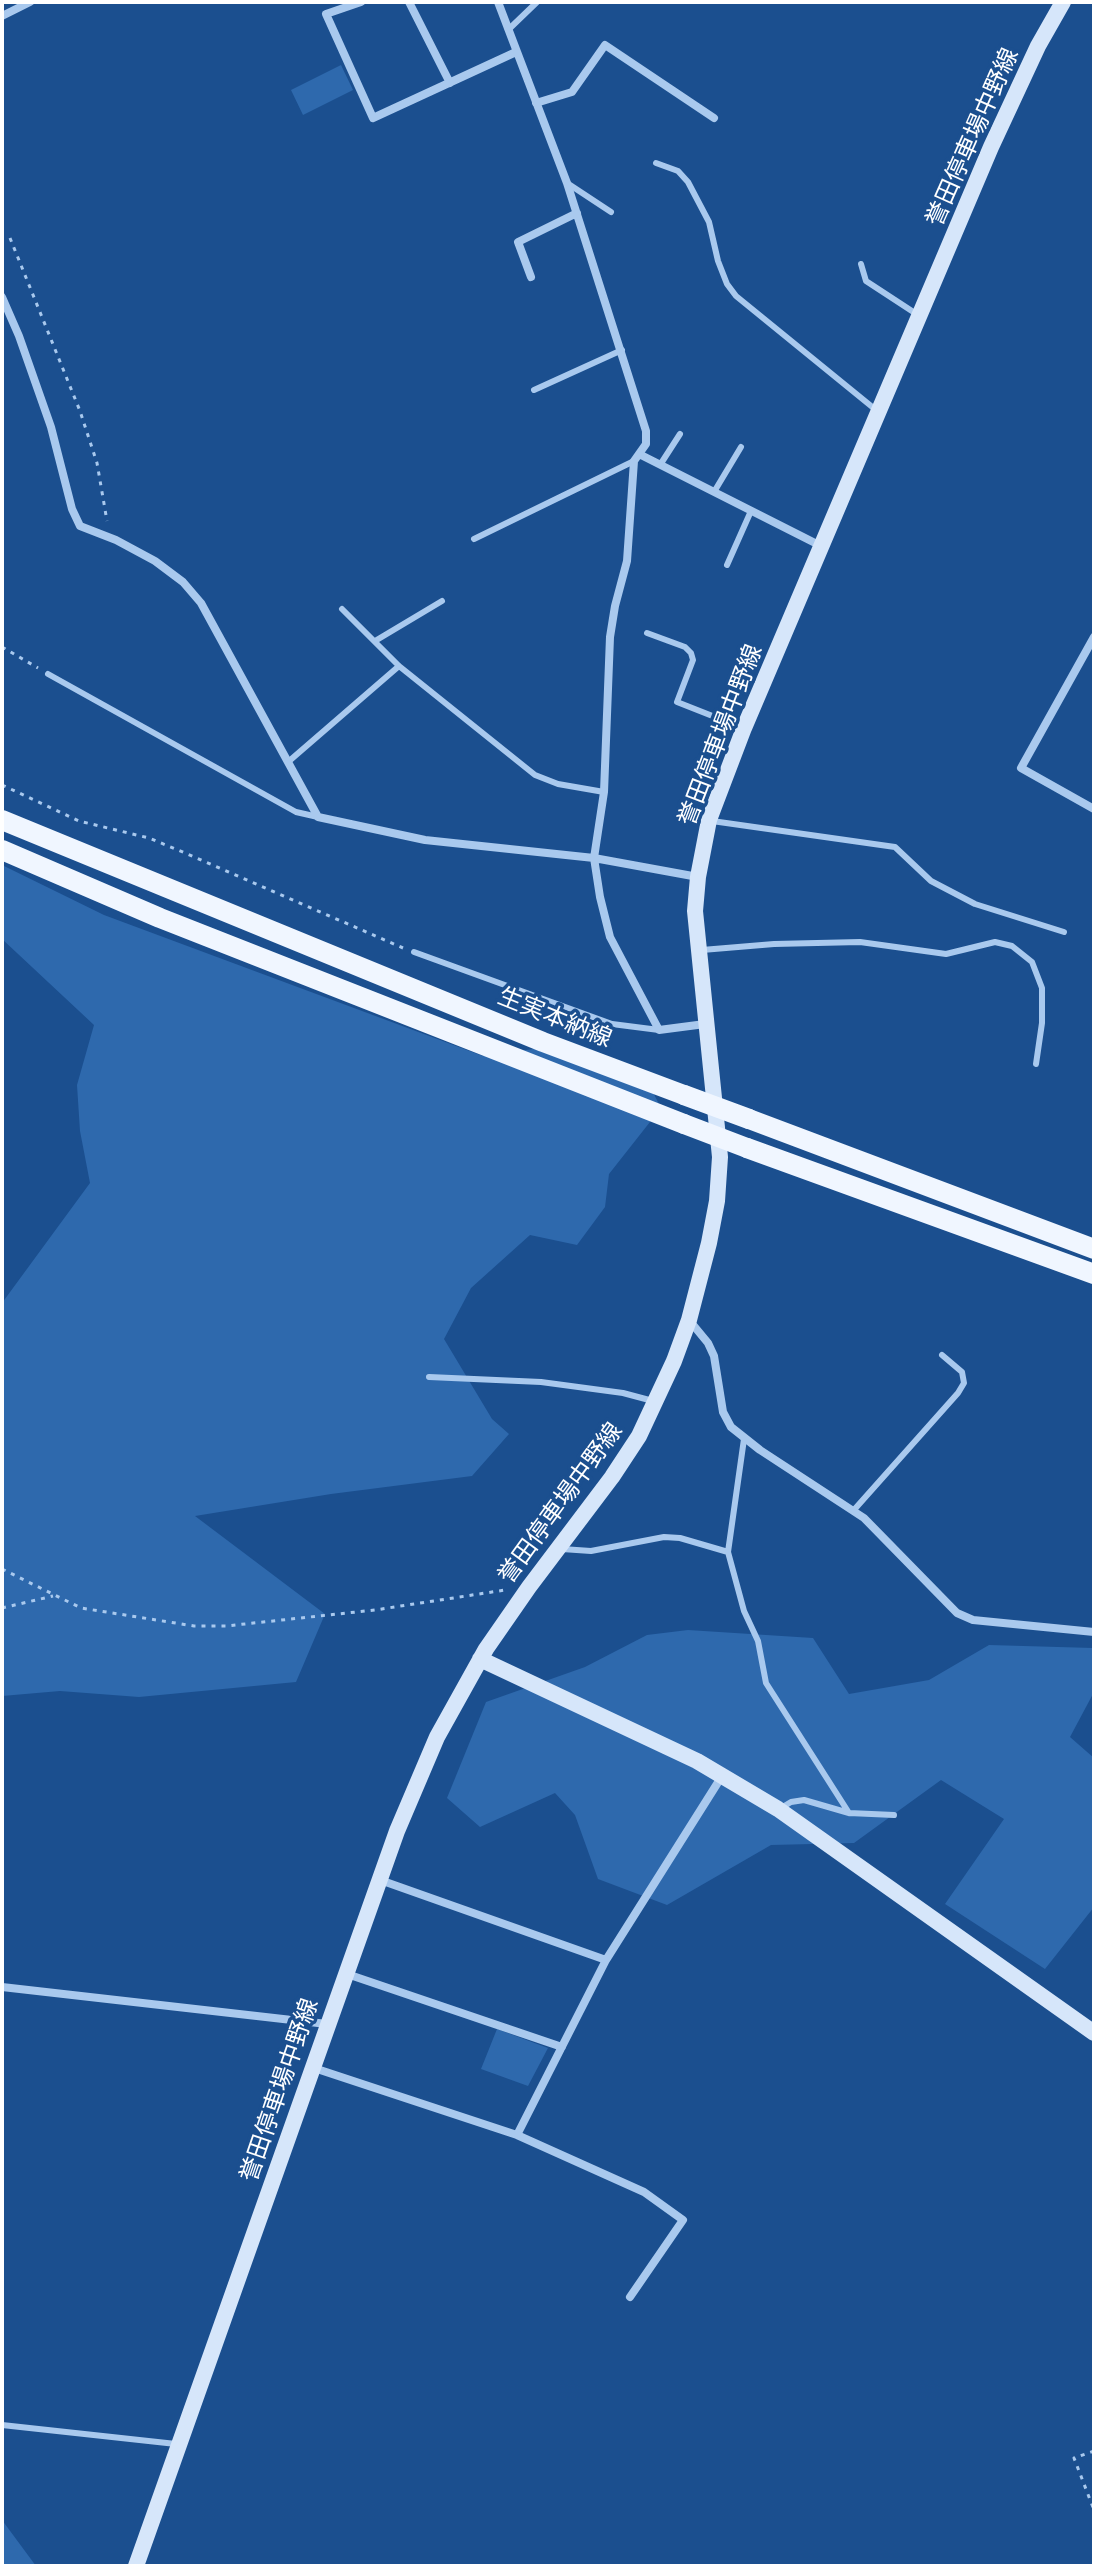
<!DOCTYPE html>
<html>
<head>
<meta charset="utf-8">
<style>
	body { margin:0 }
	#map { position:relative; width:1096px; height:2568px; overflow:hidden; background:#1b4f8f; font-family:Barlow,sans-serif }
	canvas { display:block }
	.frame { position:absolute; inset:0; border:4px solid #fff; pointer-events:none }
</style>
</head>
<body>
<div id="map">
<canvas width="1096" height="2568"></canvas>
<div class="frame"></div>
</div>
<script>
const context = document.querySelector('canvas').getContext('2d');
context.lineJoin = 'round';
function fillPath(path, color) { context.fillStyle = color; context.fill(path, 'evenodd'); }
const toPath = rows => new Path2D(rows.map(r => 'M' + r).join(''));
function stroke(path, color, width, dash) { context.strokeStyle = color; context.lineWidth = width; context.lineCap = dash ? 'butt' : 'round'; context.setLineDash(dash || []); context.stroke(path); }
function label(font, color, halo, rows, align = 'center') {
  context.font = font + ' Barlow,"Noto Sans JP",sans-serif'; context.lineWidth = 7; context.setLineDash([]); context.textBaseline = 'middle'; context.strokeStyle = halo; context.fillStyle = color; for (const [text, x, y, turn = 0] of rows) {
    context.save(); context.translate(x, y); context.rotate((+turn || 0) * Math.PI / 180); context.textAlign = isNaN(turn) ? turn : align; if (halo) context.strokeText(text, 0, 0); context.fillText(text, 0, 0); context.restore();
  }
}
const green = toPath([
	[341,65,353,90,303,115,291,90],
	[2,865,104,915,483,1056,562,1045,643,1073,661,1108,609,1174,605,1207,577,1245,530,1235,471,1288,444,1339,492,1419,509,1434,472,1476,331,1494,195,1516,325,1614,296,1682,139,1697,60,1691,2,1696,2,1303,90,1183,80,1131,77,1085,94,1025,2,939],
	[688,1630,813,1638,849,1694,929,1680,989,1645,1093,1648,1094,1692,1070,1737,1094,1758,1094,1907,1045,1969,945,1904,1004,1819,941,1780,854,1843,771,1845,667,1905,598,1879,575,1815,555,1793,480,1827,447,1798,486,1702,585,1667,647,1635],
	[497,2029,548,2048,528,2086,481,2069],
	[2,2520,36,2566,2,2566]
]);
const path = toPath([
	[10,238,80,411,97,463,107,521],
	[2,647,38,668],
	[2,785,79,821,149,838,185,853,403,948],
	[2,1569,81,1608,194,1626,226,1626,375,1610,505,1590],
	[2,1608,53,1596],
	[1094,2451,1074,2458,1094,2510]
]);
const lane = toPath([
	[508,30,537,2],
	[656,163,678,171,688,182,709,222,718,261,727,284,736,296,876,410],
	[567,183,611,212],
	[861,264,866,281,918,315],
	[534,390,622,350],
	[660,465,680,434],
	[714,492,741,447],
	[474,539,634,461],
	[727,565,751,511],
	[342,609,399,666,535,775,558,784,604,792],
	[647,633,685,647,691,653,693,660,677,702,743,728],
	[375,641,442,601],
	[48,674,296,812,318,817],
	[288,762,399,666],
	[712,821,895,847,931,881,975,904,1064,932],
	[702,950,774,944,860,942,946,954,995,942,1012,946,1032,962,1042,988,1042,1023,1036,1064],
	[414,952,612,1024,659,1030],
	[429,1377,541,1382,623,1393,653,1401],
	[744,1439,728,1552,744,1611,758,1641,766,1683,849,1813],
	[853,1511,958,1393,964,1383,962,1372,942,1355],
	[562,1549,591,1551,664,1537,680,1538,728,1552],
	[781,1808,791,1802,804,1800,849,1813,894,1815],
	[2,2425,176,2444]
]);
const street = toPath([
	[361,2,326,14,373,118,516,52],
	[409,2,450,83],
	[498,2,567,183,646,431,646,444,634,461,627,561,615,606,610,637,604,792,594,858,600,897,610,937,659,1030,705,1024],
	[2,16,30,2],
	[536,103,572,92,605,45,714,118],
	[531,277,518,242,577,213],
	[2,297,19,336,51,427,72,509,80,526,116,540,155,561,183,582,201,603,318,817,425,840,594,858,698,877],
	[639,454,821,546],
	[1094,637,1021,768,1094,809],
	[689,1320,708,1343,714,1356,723,1412,731,1427,760,1450,864,1518,957,1613,973,1620,1094,1632],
	[380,1880,606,1960],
	[347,1974,562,2047],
	[2,1987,327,2024],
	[314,2068,517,2135,644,2192,683,2220,630,2297],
	[517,2135,606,1960,722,1776]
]);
const secondary = toPath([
	[480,1659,697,1761,778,1809,1094,2033],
	[136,2566,397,1831,437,1737,486,1649,529,1587,612,1477,639,1436,674,1361,689,1320,709,1243,717,1201,720,1157,695,911,698,877,709,820,744,728,991,147,1038,46,1063,2]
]);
const primary = toPath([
	[2,820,543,1042,684,1095],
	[2,850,160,918,684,1124],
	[749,1119,1094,1249],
	[747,1148,1094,1274]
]);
const primaryBridge = toPath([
	[684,1095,749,1119],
	[684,1124,747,1148]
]);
const streetNames = [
	["誉田停車場中野線",972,137,-66],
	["誉田停車場中野線",720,735,-69],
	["生実本納線",555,1017,22],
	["誉田停車場中野線",560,1503,-54],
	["誉田停車場中野線",279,2090,-71]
];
fillPath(green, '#2e69ad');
stroke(path, '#a9c9ee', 3, [4, 6]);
stroke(lane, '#a9c9ee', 6);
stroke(street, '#a9c9ee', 8);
stroke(secondary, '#d6e6fa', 16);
stroke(primary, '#f0f6ff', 20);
stroke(primaryBridge, '#f0f6ff', 20);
label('24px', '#fff', '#1b4f8f', streetNames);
</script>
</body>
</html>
